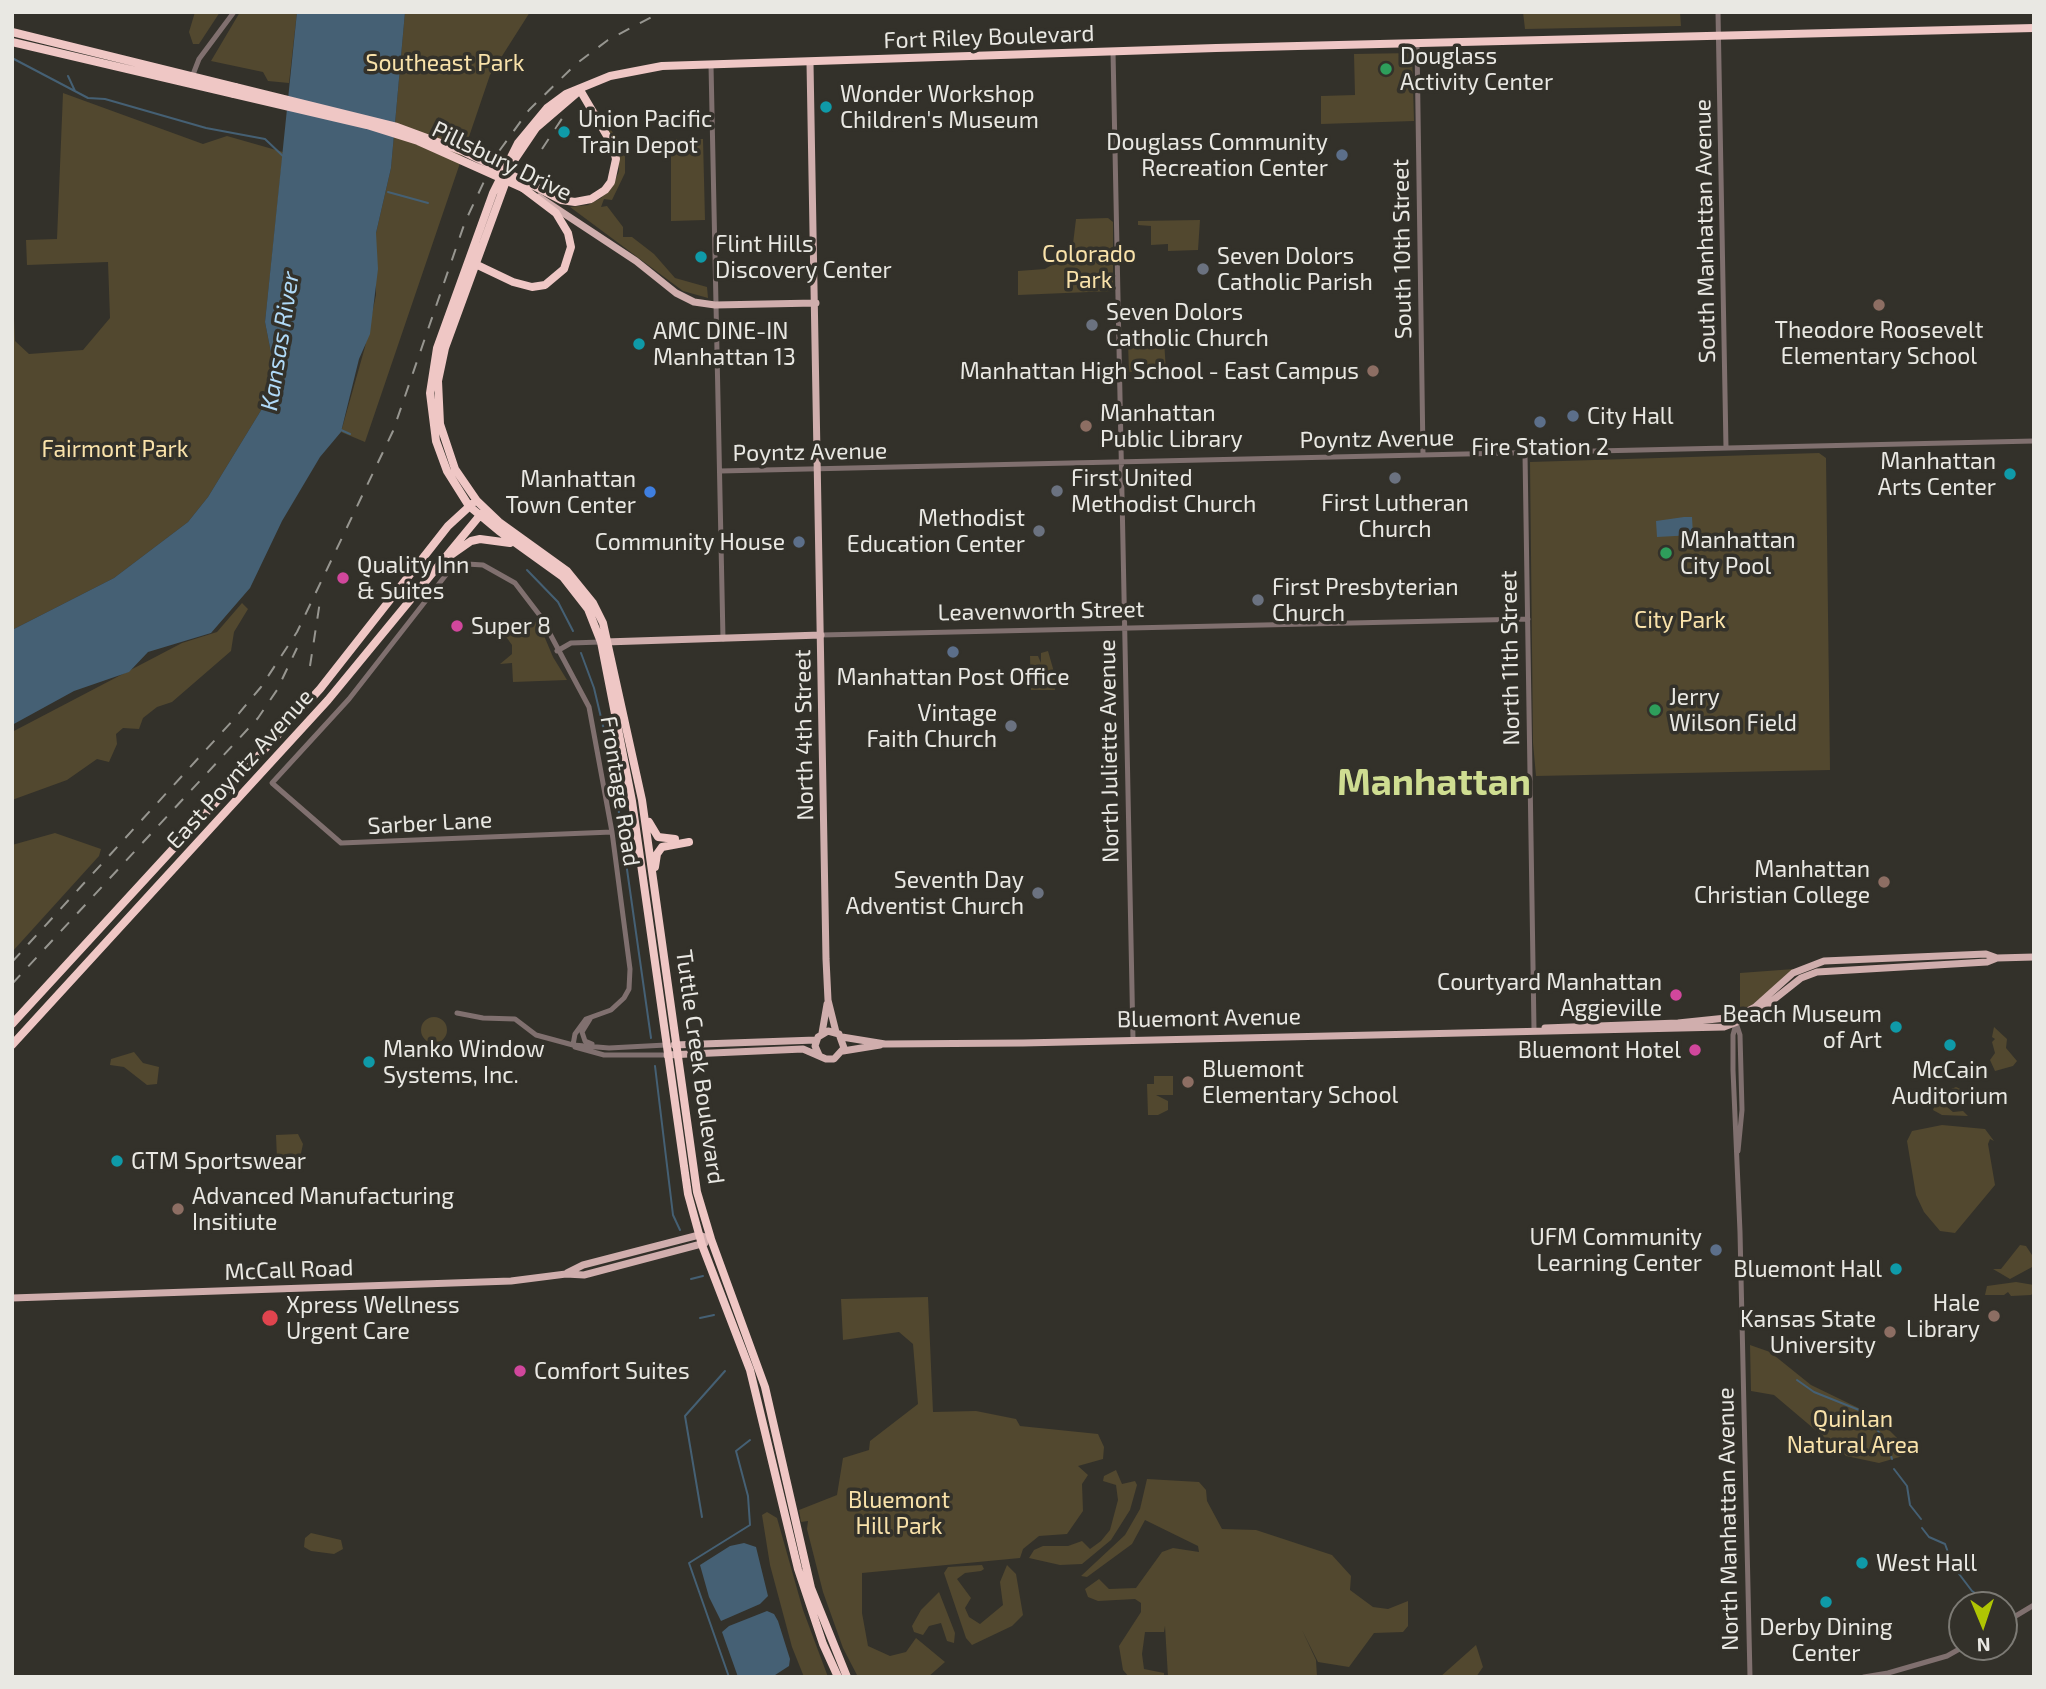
<!DOCTYPE html>
<html>
<head>
<meta charset="utf-8">
<style>
	body { margin:0 }
	#map { position:relative; width:2046px; height:1689px; overflow:hidden; background:#33312a; font-family:"Exo 2",sans-serif }
	canvas { display:block }
	.frame { position:absolute; inset:0; border:14px solid #e9e8e3; pointer-events:none }
	.north { position:absolute; left:1948px; top:1591px; width:70px; height:70px; box-sizing:border-box; background:#33312a; border:2px solid #7c7a74; border-radius:50%; rotate:178deg; font-size:19px; font-weight:700; line-height:28px; text-align:center; color:#e9e8e3 }
	.north::after { content:''; display:block; margin:auto; width:24px; height:32px; background:#afc503; clip-path:polygon(50% 0,100% 100%,50% 72%,0 100%) }
</style>
</head>
<body>
<div id="map">
<canvas width="2046" height="1689"></canvas>
<div class="frame"></div>
<div class="north">N</div>
</div>
<script>
const context = document.querySelector('canvas').getContext('2d');
context.lineJoin = 'round';
function fillPath(path, color) { context.fillStyle = color; context.fill(path, 'evenodd'); }
const toPath = rows => new Path2D(rows.map(r => 'M' + r).join(''));
function stroke(path, color, width, dash) { context.strokeStyle = color; context.lineWidth = width; context.lineCap = dash ? 'butt' : 'round'; context.setLineDash(dash || []); context.stroke(path); }
function label(font, color, halo, rows, align = 'center') {
  context.font = font + ' "Exo 2",sans-serif'; context.lineWidth = 7; context.setLineDash([]); context.textBaseline = 'middle'; context.strokeStyle = halo; context.fillStyle = color; for (const [text, x, y, turn = 0] of rows) {
    context.save(); context.translate(x, y); context.rotate((+turn || 0) * Math.PI / 180); context.textAlign = isNaN(turn) ? turn : align; if (halo) context.strokeText(text, 0, 0); context.fillText(text, 0, 0); context.restore();
  }
}
const green = toPath([
	[195,12,220,12,199,44,193,44,189,32],
	[240,12,297,12,289,83,268,81,263,72,211,61],
	[405,12,530,12,490,75,365,442,341,432,365,347,376,295,376,233,391,168],
	[1523,12,1680,12,1681,26,1525,29],
	[1412,53,1414,121,1321,124,1321,96,1355,95,1354,54],
	[63,93,203,144,227,136,283,152,265,322,274,368,271,394,208,497,188,522,114,578,12,630,12,272,15,341,29,354,83,350,110,318,108,262,27,265,26,240,57,239],
	[595,107,623,147,625,156,625,173,612,200,604,199,601,207,607,206,623,227,623,237,632,237,654,254,675,278,707,287,708,298,683,291,570,207,588,205,601,198,614,183,619,171,617,146],
	[671,139,703,139,705,220,671,221],
	[1108,218,1113,222,1113,291,1018,295,1018,271,1045,269,1062,259,1073,244,1076,219],
	[1200,220,1198,250,1168,251,1168,244,1151,245,1151,226,1138,225,1138,221],
	[1164,341,1166,370,1129,372,1128,343],
	[1819,453,1826,458,1830,770,1536,776,1533,743,1530,462],
	[242,603,248,609,234,632,231,651,172,702,157,707,143,718,139,729,123,728,116,734,117,744,109,762,97,759,67,780,12,800,12,732,182,643,217,632],
	[537,619,553,657,567,680,513,682,512,663,500,664,512,654,512,645,499,627,533,626],
	[1048,651,1054,672,1055,690,1031,690,1030,656,1038,656,1041,663,1041,653],
	[55,833,101,849,99,856,12,952,12,845],
	[1794,969,1752,1005,1740,1010,1740,973],
	'421 1030a13 13 0 1 1 26 0a13 13 0 1 1-26 0Z',
	[1994,1027,2007,1039,2006,1048,2017,1061,2013,1066,1995,1071,1990,1060,1995,1053,1992,1042,1995,1039,1992,1037],
	[134,1052,143,1063,159,1067,157,1084,147,1085,124,1067,110,1065,111,1059],
	[1154,1076,1173,1076,1173,1095,1156,1095,1168,1101,1168,1110,1158,1115,1148,1115,1147,1084,1154,1084],
	[1956,1087,1969,1093,1951,1096,1947,1107,1953,1112,1963,1111,1968,1116,1942,1115,1933,1110,1939,1094],
	[1942,1125,1985,1129,1994,1141,1990,1139,1988,1144,1995,1185,1955,1233,1940,1231,1924,1212,1916,1195,1907,1141,1912,1131],
	[298,1134,303,1144,300,1158,291,1162,277,1159,276,1135],
	[2020,1245,2026,1246,2034,1258,2034,1266,2010,1279,1993,1269,2001,1269],
	[2016,1282,2034,1285,2034,1292,2031,1295,2011,1296,2008,1292,2004,1295,1985,1295,1987,1286],
	[928,1297,933,1412,976,1411,1016,1419,1020,1426,1098,1434,1104,1447,1103,1459,1078,1466,1088,1475,1082,1484,1083,1511,1067,1534,1039,1536,1023,1549,1020,1558,862,1573,862,1613,868,1646,890,1656,906,1652,916,1638,945,1662,928,1677,858,1677,843,1648,823,1592,807,1529,808,1521,801,1522,799,1510,837,1495,843,1458,869,1450,870,1441,918,1404,913,1344,899,1332,843,1340,841,1299],
	[1750,1345,1770,1352,1811,1385,1875,1416,1904,1445,1903,1456,1879,1463,1846,1456,1774,1395,1751,1391],
	[1116,1470,1122,1484,1135,1481,1137,1485,1130,1510,1111,1540,1082,1564,1060,1565,1029,1558,1034,1550,1043,1546,1068,1546,1082,1541,1090,1549,1101,1541,1110,1530,1118,1500,1116,1485,1103,1481,1104,1476],
	[1147,1479,1199,1482,1206,1490,1207,1501,1222,1529,1256,1530,1332,1555,1351,1576,1350,1590,1373,1607,1388,1609,1408,1601,1408,1626,1403,1632,1374,1633,1349,1667,1318,1662,1302,1630,1316,1660,1317,1677,1168,1677,1165,1626,1164,1632,1145,1632,1142,1654,1144,1669,1164,1673,1164,1677,1129,1677,1123,1670,1119,1646,1141,1612,1141,1603,1135,1599,1098,1601,1088,1597,1085,1589,1099,1579,1109,1589,1136,1588,1162,1552,1173,1548,1199,1552,1198,1546,1145,1520,1132,1544,1087,1577,1081,1576,1125,1535,1140,1509],
	[767,1512,777,1518,803,1610,828,1677,804,1677,792,1647,770,1565,762,1515],
	[311,1533,341,1540,343,1549,334,1554,311,1551,304,1547,305,1538],
	[982,1565,984,1569,981,1571,965,1573,957,1579,971,1598,965,1608,969,1617,980,1624,1003,1605,1000,1582,1007,1565,1016,1574,1023,1615,1012,1626,972,1645,966,1638,944,1573,948,1567],
	[939,1592,955,1633,954,1643,947,1641,941,1623,929,1626,923,1635,914,1632,912,1626,921,1610],
	[1476,1645,1483,1667,1476,1677,1440,1677]
]);
const water = toPath([
	[297,12,405,12,391,168,376,233,378,269,370,334,359,359,341,432,320,457,282,521,250,588,211,633,148,652,129,672,74,691,12,725,12,630,114,578,188,522,208,497,271,394,274,368,265,322],
	[1684,517,1692,517,1693,535,1657,537,1656,521],
	[744,1543,756,1547,768,1596,760,1604,721,1621,709,1597,700,1565,730,1546],
	[767,1611,774,1614,778,1621,790,1659,789,1666,772,1677,738,1677,722,1632,729,1626]
]);
const stream = toPath([
	[12,58,88,98,105,99,206,128,265,139,285,158],
	[68,76,75,91],
	[388,192,428,203],
	[341,430,350,434],
	[527,570,558,602,573,631],
	[581,653,594,688,612,764,651,1038],
	[655,1066,673,1215,680,1230],
	[691,1279,703,1276],
	[700,1318,714,1315],
	[1797,1380,1814,1392,1864,1412,1887,1443,1892,1459],
	[1894,1469,1907,1486,1910,1505,1921,1519],
	[702,1517,685,1416,725,1371],
	[1922,1528,1929,1537,1945,1544,1953,1566,1972,1591,1993,1605],
	[729,1677,689,1563,750,1525,748,1496,736,1451,750,1440]
]);
const minor = toPath([
	[1718,12,1726,448],
	[1417,43,1423,455],
	[1113,51,1133,1039],
	[711,65,723,639],
	[192,77,199,59,234,12],
	[1525,454,1534,1030],
	[720,471,2034,441],
	[821,635,1528,619],
	[557,651,571,643,601,642],
	[457,1013,483,1018,515,1019,536,1035,573,1045,609,1048,666,1045],
	[590,1019,582,1032,585,1041,592,1044],
	[1736,1023,1740,1035,1742,1110,1738,1151],
	[1736,1024,1733,1035,1733,1070,1740,1232,1750,1677],
	[573,1045,575,1034,586,1019,611,1010,624,998,629,989,630,969,612,832,589,707,541,617,515,583,483,565,467,564,449,571,349,699,272,783,341,843,612,832],
	[575,1047,604,1055,667,1055],
	[2004,1623,2034,1605],
	[1864,1677,1888,1673,1947,1656,1963,1647]
]);
const major = toPath([
	[810,63,826,959,828,1000,836,1032],
	[539,197,636,261,676,293,694,302,715,305,816,303],
	[605,642,821,635],
	[1545,1028,1678,1023,1736,1017,1755,1007,1793,973,1824,961,1986,954,1997,958,2034,957],
	[822,1033,827,1004],
	[842,1037,885,1044,1023,1043,1724,1027,1753,1016,1801,978,1817,972,1987,962,1997,958],
	[674,1045,816,1040],
	[843,1051,880,1045],
	[667,1055,803,1049,826,1059,834,1059,844,1048,839,1034,828,1031,818,1037,815,1046,819,1055],
	[567,1273,583,1265,699,1235,711,1239],
	[12,1298,511,1281,566,1274,584,1275,705,1243]
]);
const highway = toPath([
	[12,32,235,87],
	[12,42,234,94],
	[578,92,536,128,513,162,445,348,438,381,440,424,455,469,477,501,499,522,567,571,593,603,603,623,642,800,697,1192,711,1239,765,1387,811,1588,847,1677],
	[526,182,561,200,575,202,591,199,605,190,611,182,616,159,613,146,580,90],
	[471,262,513,282,532,287,545,285,564,269,571,247,568,233,556,213,523,188],
	[451,555,471,541,480,539,510,543],
	[649,822,658,837,675,839],
	[655,867,657,854,662,847,689,842],
	[12,1024,320,689,448,526,472,504],
	[12,1045,328,700,481,514],
	[838,1677,823,1644,798,1569,750,1370,702,1245,688,1194,632,801,601,642,588,609,563,577,499,531,469,506,447,471,436,441,430,393,437,348,493,193,518,143,547,108,566,94,610,76,662,66,1216,48,2034,28]
]);
const rail = toPath([
	[542,149,565,114],
	[310,666,321,595],
	[12,962,235,718,261,687,297,632,393,431,465,222,497,154,529,110,576,64,608,40,661,12],
	[12,984,258,718,277,690,297,648]
]);
const highwayBridge = toPath([
	[235,87,397,127,462,151,526,182],
	[234,94,367,125,418,141,523,188]
]);
const markers = [
	[1386,69,7,"#2e9e5b"],
	[826,107,7,"#0f9aa8"],
	[564,132,7,"#0f9aa8"],
	[1342,155,7,"#5c6f8a"],
	[701,257,7,"#0f9aa8"],
	[1203,269,7,"#6b7280"],
	[1879,305,7,"#8d6e63"],
	[1092,325,7,"#6b7280"],
	[639,344,7,"#0f9aa8"],
	[1373,371,7,"#8d6e63"],
	[1573,416,7,"#5c6f8a"],
	[1540,422,7,"#5c6f8a"],
	[1086,426,7,"#8d6e63"],
	[2010,474,7,"#0f9aa8"],
	[1395,478,7,"#6b7280"],
	[1057,491,7,"#6b7280"],
	[650,492,7,"#3f7fe0"],
	[1039,531,7,"#6b7280"],
	[799,542,7,"#5c6f8a"],
	[1666,553,7,"#2e9e5b"],
	[343,578,7,"#d1479c"],
	[1258,600,7,"#6b7280"],
	[457,626,7,"#d1479c"],
	[953,652,7,"#5c6f8a"],
	[1655,710,7,"#2e9e5b"],
	[1011,726,7,"#6b7280"],
	[1884,882,7,"#8d6e63"],
	[1038,893,7,"#6b7280"],
	[1676,995,7,"#d1479c"],
	[1896,1027,7,"#0f9aa8"],
	[1950,1045,7,"#0f9aa8"],
	[1695,1050,7,"#d1479c"],
	[369,1062,7,"#0f9aa8"],
	[1188,1082,7,"#8d6e63"],
	[117,1161,7,"#0f9aa8"],
	[178,1209,7,"#8d6e63"],
	[1716,1250,7,"#5c6f8a"],
	[1896,1269,7,"#0f9aa8"],
	[1994,1316,7,"#8d6e63"],
	[270,1318,9,"#e0444e"],
	[1890,1332,7,"#8d6e63"],
	[520,1371,7,"#d1479c"],
	[1862,1563,7,"#0f9aa8"],
	[1826,1602,7,"#0f9aa8"]
];
const streetNames = [
	["Fort Riley Boulevard",989,37,-2],
	["Pillsbury Drive",502,161,26],
	["South Manhattan Avenue",1705,231,-91],
	["South 10th Street",1402,249,-91],
	["Poyntz Avenue",1377,439,-1],
	["Poyntz Avenue",810,452,-1],
	["Leavenworth Street",1041,611,-1],
	["North 11th Street",1510,658,-91],
	["North 4th Street",804,735,-91],
	["North Juliette Avenue",1109,751,-91],
	["East Poyntz Avenue",240,769,-48],
	["Frontage Road",620,791,81],
	["Sarber Lane",430,823,-3],
	["Bluemont Avenue",1209,1018,-1],
	["Tuttle Creek Boulevard",700,1067,82],
	["McCall Road",289,1270,-2],
	["North Manhattan Avenue",1728,1519,-91]
];
const poiNames = [
	["Douglass",1400,56],
	["Activity Center",1400,82],
	["Wonder Workshop",840,94],
	["Children's Museum",840,120],
	["Union Pacific",578,119],
	["Train Depot",578,145],
	["Douglass Community",1328,142,"right"],
	["Recreation Center",1328,168,"right"],
	["Flint Hills",715,244],
	["Discovery Center",715,270],
	["Seven Dolors",1217,256],
	["Catholic Parish",1217,282],
	["Seven Dolors",1106,312],
	["Catholic Church",1106,338],
	["Theodore Roosevelt",1879,330,"center"],
	["Elementary School",1879,356,"center"],
	["AMC DINE-IN",653,331],
	["Manhattan 13",653,357],
	["Manhattan High School - East Campus",1359,371,"right"],
	["Manhattan",1100,413],
	["Public Library",1100,439],
	["City Hall",1587,416],
	["Fire Station 2",1540,447,"center"],
	["Manhattan",1996,461,"right"],
	["Arts Center",1996,487,"right"],
	["First United",1071,478],
	["Methodist Church",1071,504],
	["Manhattan",636,479,"right"],
	["Town Center",636,505,"right"],
	["First Lutheran",1395,503,"center"],
	["Church",1395,529,"center"],
	["Methodist",1025,518,"right"],
	["Education Center",1025,544,"right"],
	["Manhattan",1680,540],
	["City Pool",1680,566],
	["Community House",785,542,"right"],
	["Quality Inn",357,565],
	["& Suites",357,591],
	["First Presbyterian",1272,587],
	["Church",1272,613],
	["Super 8",471,626],
	["Manhattan Post Office",953,677,"center"],
	["Jerry",1669,697],
	["Wilson Field",1669,723],
	["Vintage",997,713,"right"],
	["Faith Church",997,739,"right"],
	["Manhattan",1870,869,"right"],
	["Christian College",1870,895,"right"],
	["Seventh Day",1024,880,"right"],
	["Adventist Church",1024,906,"right"],
	["Courtyard Manhattan",1662,982,"right"],
	["Aggieville",1662,1008,"right"],
	["Beach Museum",1882,1014,"right"],
	["of Art",1882,1040,"right"],
	["Manko Window",383,1049],
	["Systems, Inc.",383,1075],
	["Bluemont Hotel",1681,1050,"right"],
	["Bluemont",1202,1069],
	["Elementary School",1202,1095],
	["McCain",1950,1070,"center"],
	["Auditorium",1950,1096,"center"],
	["GTM Sportswear",131,1161],
	["Advanced Manufacturing",192,1196],
	["Insitiute",192,1222],
	["UFM Community",1702,1237,"right"],
	["Learning Center",1702,1263,"right"],
	["Bluemont Hall",1882,1269,"right"],
	["Hale",1980,1303,"right"],
	["Library",1980,1329,"right"],
	["Xpress Wellness",286,1305],
	["Urgent Care",286,1331],
	["Kansas State",1876,1319,"right"],
	["University",1876,1345,"right"],
	["Comfort Suites",534,1371],
	["West Hall",1876,1563],
	["Derby Dining",1826,1627,"center"],
	["Center",1826,1653,"center"]
];
const parkNames = [
	["Southeast Park",445,63],
	["Colorado",1089,254],
	["Park",1089,280],
	["Fairmont Park",115,449],
	["City Park",1680,620],
	["Quinlan",1853,1419],
	["Natural Area",1853,1445],
	["Bluemont",899,1500],
	["Hill Park",899,1526]
];
const waterNames = [
	["Kansas River",280,341,-81]
];
const townNames = [
	["Manhattan",1434,783]
];
fillPath(green, '#52482f');
fillPath(water, '#456074');
stroke(stream, '#456074', 2);
stroke(minor, '#80706f', 5);
stroke(major, '#d0aead', 7);
stroke(highway, '#efc7c5', 8);
stroke(rail, '#979690', 2, [12, 12]);
stroke(highwayBridge, '#efc7c5', 8);
for (const [x, y, r, color] of markers) { const dot = new Path2D(); dot.arc(x, y, r, 0, 2 * Math.PI); context.fillStyle = color; context.fill(dot); stroke(dot, '#33312a', 2.5); }
label('23px', '#e9e8e3', '#33312a', streetNames);
label('23px', '#e9e8e3', '#33312a', poiNames, 'left');
label('23px', '#f9e2aa', '#33312a', parkNames);
label('italic 24px', '#b0daf8', '#33312a', waterNames);
label('bold 37px', '#cfdd91', '#33312a', townNames);
</script>
</body>
</html>
